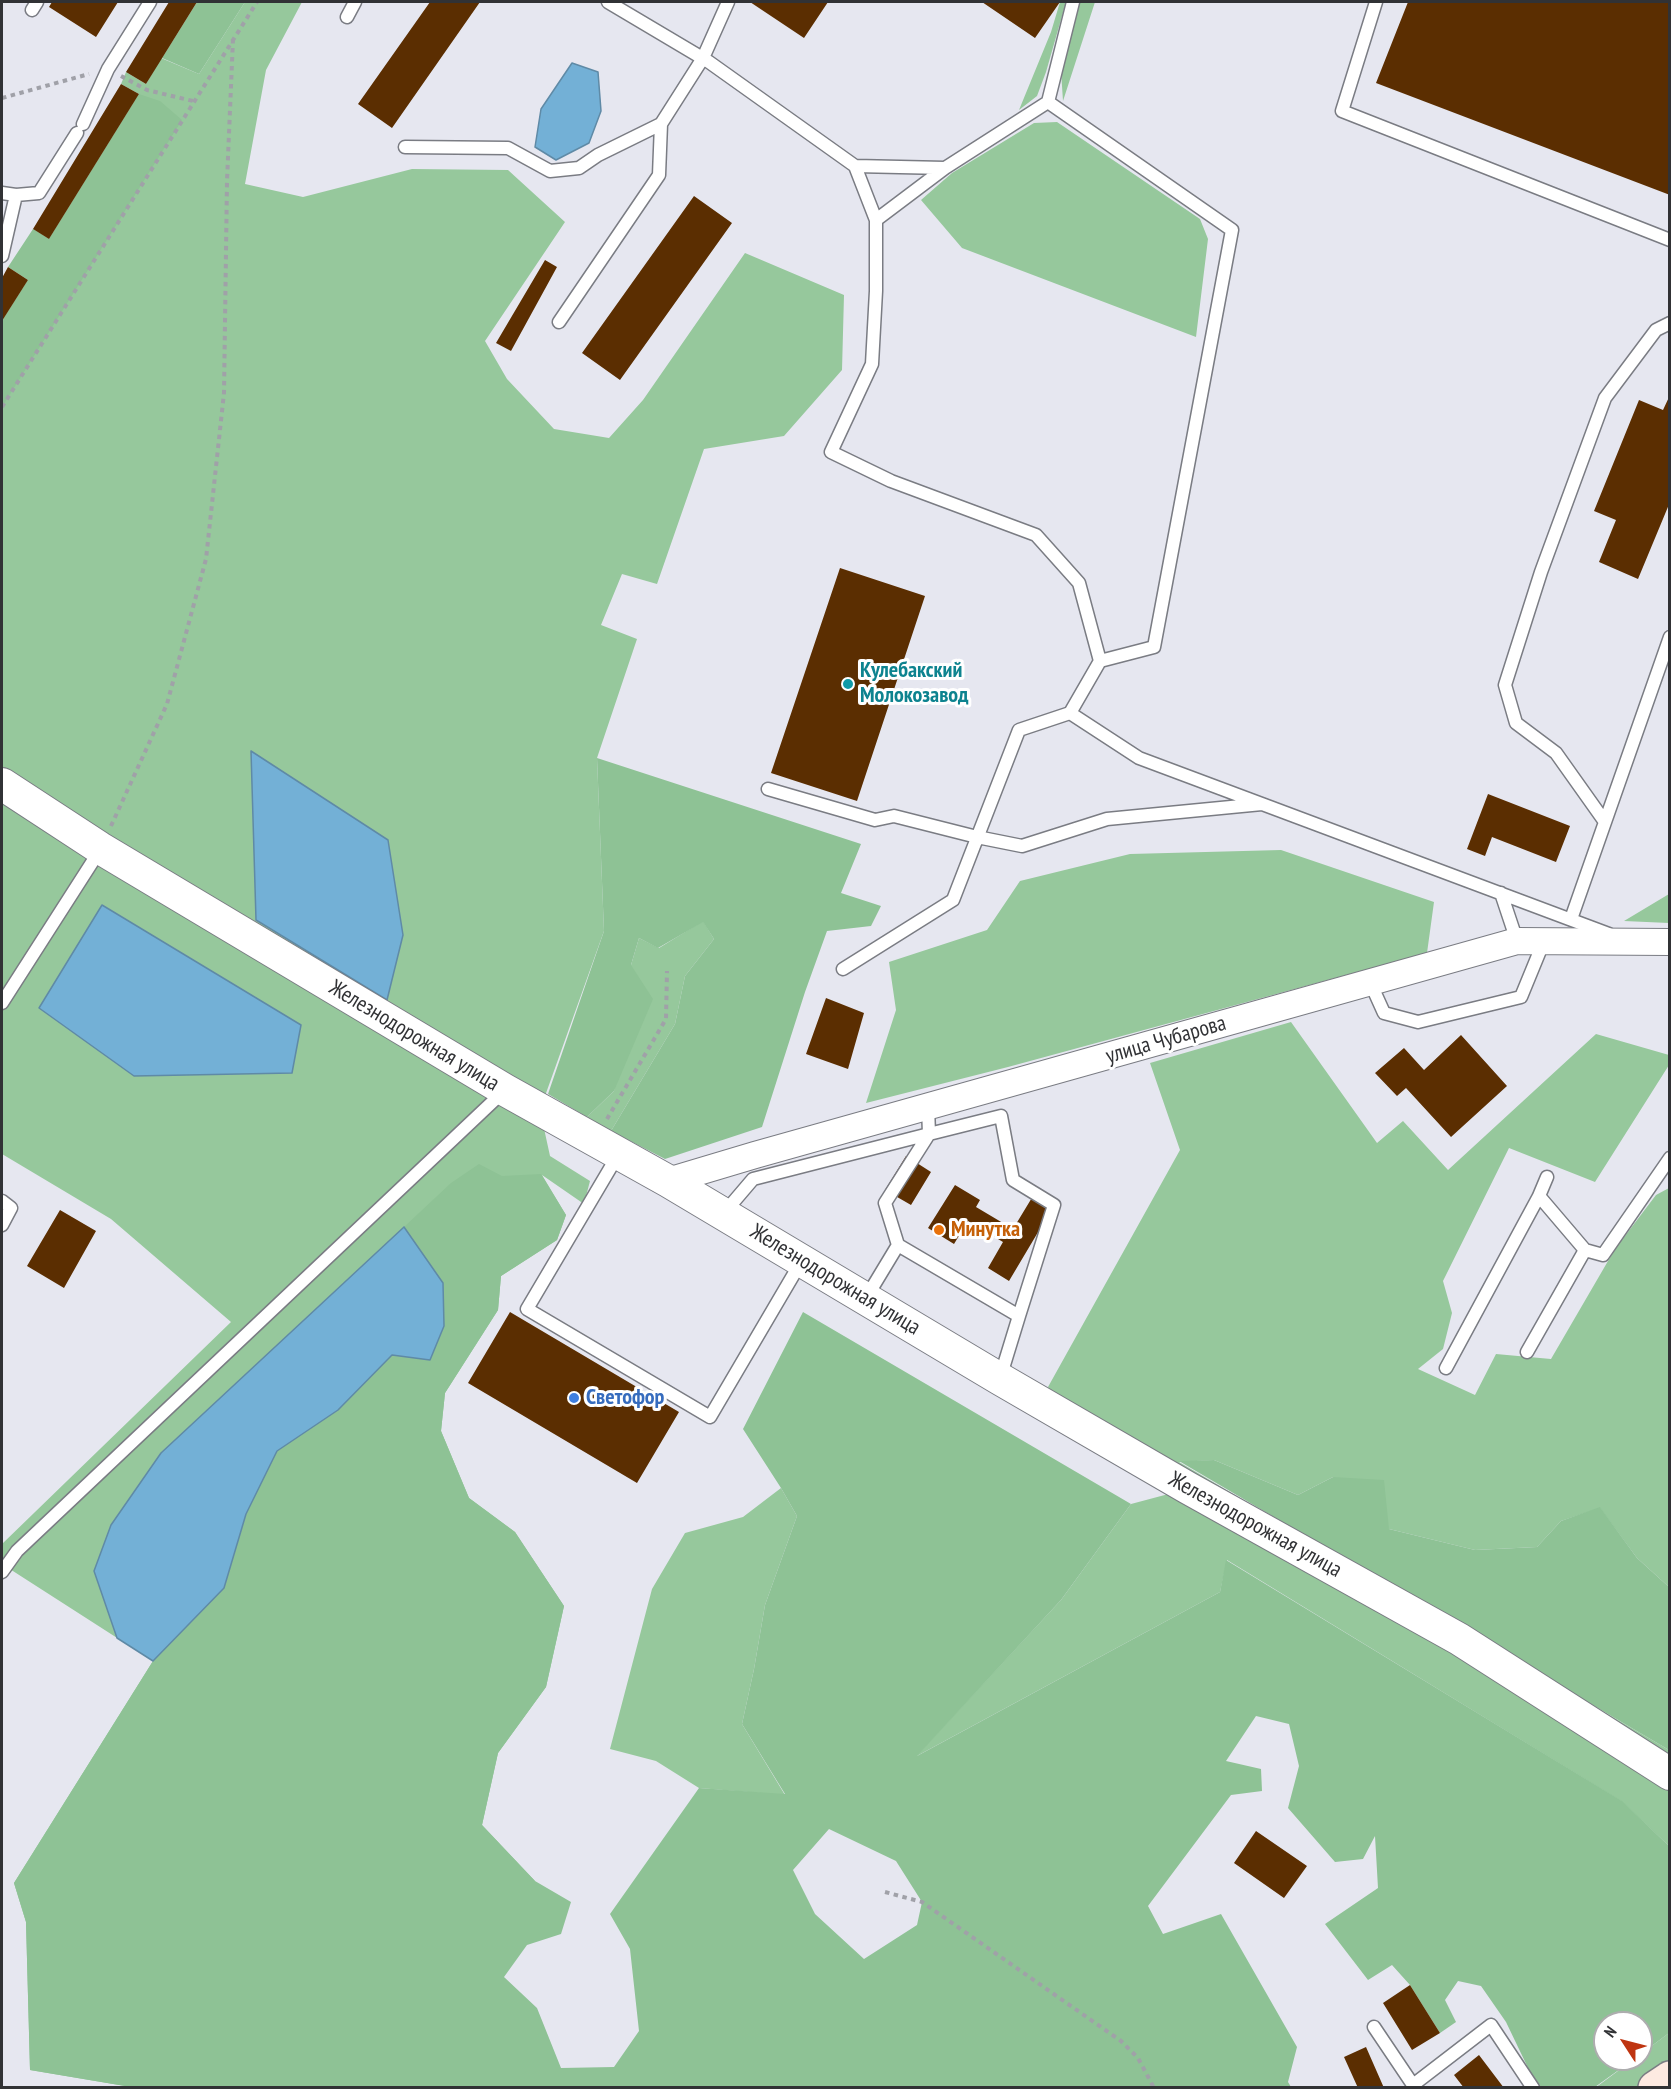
<!DOCTYPE html>
<html>
<head>
<meta charset="utf-8">
<style>
	body { margin:0 }
	#map { position:relative; width:1671px; height:2089px; overflow:hidden; background:#e6e7f0; font-family:"PT Sans Narrow",sans-serif }
	canvas { display:block }
	.frame { position:absolute; inset:0; border:3px solid #313235; pointer-events:none }
	.north { position:absolute; left:1593px; top:2011px; width:60px; height:60px; box-sizing:border-box; background:#fff; border:2px solid #adadae; border-radius:50%; rotate:306deg; font-size:16px; font-weight:700; line-height:24px; text-align:center; color:#313235 }
	.north::after { content:''; display:block; margin:auto; width:21px; height:27px; background:#bf3511; clip-path:polygon(50% 0,100% 100%,50% 72%,0 100%) }
</style>
</head>
<body>
<div id="map">
<canvas width="1671" height="2089"></canvas>
<div class="frame"></div>
<div class="north">N</div>
</div>
<script>
const context = document.querySelector('canvas').getContext('2d');
context.lineJoin = 'round';
function fillPath(path, color) { context.fillStyle = color; context.fill(path, 'evenodd'); }
const toPath = rows => new Path2D(rows.map(r => 'M' + r).join(''));
function stroke(path, color, width, dash) { context.strokeStyle = color; context.lineWidth = width; context.lineCap = dash ? 'butt' : 'round'; context.setLineDash(dash || []); context.stroke(path); }
function label(font, color, halo, rows, align = 'center') {
  context.font = font + ' "PT Sans Narrow",sans-serif'; context.lineWidth = 6; context.setLineDash([]); context.textBaseline = 'middle'; context.strokeStyle = halo; context.fillStyle = color; for (const [text, x, y, turn = 0] of rows) {
    context.save(); context.translate(x, y); context.rotate((+turn || 0) * Math.PI / 180); context.textAlign = isNaN(turn) ? turn : align; if (halo) context.strokeText(text, 0, 0); context.fillText(text, 0, 0); context.restore();
  }
}
const green = toPath([
	[245,2,302,2,266,70,245,184,303,197,412,169,508,170,565,222,485,341,507,379,554,429,609,438,643,400,745,253,844,295,842,370,784,436,704,449,657,584,622,574,601,625,637,639,597,758,604,931,540,1110,550,1156,590,1181,584,1204,542,1175,566,1215,557,1240,501,1276,498,1310,445,1393,441,1431,469,1498,515,1532,564,1606,546,1687,498,1753,482,1825,535,1881,131,2087,30,2070,26,1922,14,1883,153,1661,2,1564,2,1544,231,1322,111,1219,2,1154,2,321,28,280,33,229,49,239,139,94,121,84,126,72,146,84,161,58,199,74],
	[1060,2,1066,2,1046,72,1037,96,1019,110,1051,32],
	[1078,2,1095,2,1063,101,1061,71],
	[1057,122,1200,219,1208,239,1196,337,962,248,921,200,952,173,1034,123],
	[1281,850,1434,902,1427,953,1008,1067,866,1103,896,1010,889,962,987,930,1020,881,1130,854],
	[1669,894,1669,923,1624,921],
	[703,921,714,939,685,976,675,1024,611,1131,587,1117,614,1091,631,965,639,938,659,948],
	[1291,1022,1377,1143,1403,1121,1448,1170,1596,1034,1669,1055,1669,1065,1595,1182,1509,1148,1443,1281,1452,1313,1443,1349,1418,1369,1475,1395,1496,1354,1551,1359,1615,1249,1656,1195,1669,1188,1669,1587,1637,1558,1600,1508,1561,1521,1537,1547,1475,1550,1389,1529,1333,1477,1298,1495,1214,1460,1179,1462,1669,1750,1669,1757,1051,1392,1048,1387,1180,1150,1150,1063],
	[781,1488,797,1516,765,1605,754,1669,742,1724,785,1795,699,1788,656,1761,610,1749,652,1589,685,1533,743,1517],
	[1176,1492,1455,1647,1669,1781,1669,1846,1621,1801,1227,1560,1220,1592,915,1757,1061,1600,1131,1504],
	[1669,2033,1669,2065,1637,2087,1595,2088,1634,2059,1641,2059,1641,2054]
]);
const forest = toPath([
	[197,2,245,2,199,74,162,58],
	[139,94,160,101,182,120,2,407,2,321,28,280,8,267,33,229,49,239],
	[597,758,861,844,841,893,881,906,871,926,827,931,805,992,762,1127,665,1159,611,1131,675,1024,685,976,714,939,703,922,658,948,639,938,631,965,653,999,614,1091,587,1117,548,1094,604,931],
	[479,1164,502,1176,541,1174,566,1215,557,1240,501,1276,498,1310,445,1393,441,1431,469,1498,515,1532,564,1606,546,1687,498,1753,482,1825,535,1881,571,1902,561,1934,527,1945,504,1977,537,2008,561,2068,614,2067,639,2031,630,1949,610,1914,699,1788,785,1794,742,1724,754,1669,765,1605,797,1516,781,1488,743,1429,803,1312,1131,1504,1061,1600,917,1756,1220,1592,1226,1560,1622,1801,1669,1846,1669,2033,1641,2054,1641,2023,1605,2023,1605,2059,1634,2059,1595,2087,1541,2087,1529,2070,1506,2022,1481,1986,1458,1981,1445,2000,1456,2022,1440,2033,1410,1985,1392,1965,1368,1980,1325,1924,1378,1888,1375,1836,1363,1859,1335,1862,1288,1808,1299,1766,1289,1724,1256,1716,1226,1761,1261,1769,1262,1791,1231,1795,1148,1906,1163,1934,1221,1914,1297,2047,1288,2082,1291,2087,131,2087,30,2070,26,1922,14,1883,153,1661,224,1588,246,1514,277,1451,338,1410,392,1355,443,1283,404,1227,451,1183],
	[829,1829,896,1861,922,1902,917,1925,864,1959,815,1914,793,1870],
	[1214,1460,1298,1495,1333,1477,1384,1480,1389,1529,1475,1550,1537,1547,1561,1521,1600,1507,1637,1558,1669,1587,1669,1750,1179,1461]
]);
const water = toPath([
	[572,63,598,72,601,111,589,143,556,160,535,147,541,109,572,63],
	[251,751,388,840,403,935,387,1000,256,920,251,751],
	[102,905,301,1025,292,1073,134,1076,39,1008,102,905],
	[404,1227,443,1283,444,1326,430,1360,392,1355,338,1410,277,1451,246,1514,224,1588,153,1661,117,1638,94,1571,111,1525,161,1453,404,1227]
]);
const building = toPath([
	[52,2,118,2,96,37,49,7],
	[169,2,197,2,146,84,126,72],
	[430,2,480,2,392,128,358,104],
	[750,2,828,2,804,38],
	[982,2,1060,2,1035,38],
	[1408,2,1670,2,1670,195,1376,83],
	[121,84,139,94,49,239,33,229],
	[694,196,732,223,620,380,582,353],
	[545,260,557,267,511,351,496,343],
	[8,267,28,280,2,321,2,278],
	[1670,395,1670,502,1638,579,1599,562,1616,520,1594,511,1639,400,1663,410],
	[840,568,925,596,857,801,771,773],
	[1488,794,1570,826,1556,862,1492,837,1485,856,1467,849],
	[826,998,864,1013,848,1069,806,1054],
	[1461,1035,1507,1086,1451,1137,1406,1088,1397,1096,1375,1073,1404,1048,1424,1070],
	[906,1156,931,1172,911,1205,885,1190],
	[955,1185,980,1200,976,1207,1013,1229,1033,1196,1053,1207,1009,1281,988,1268,1003,1242,968,1221,954,1244,928,1228],
	[60,1210,96,1231,64,1288,27,1266],
	[510,1312,679,1412,637,1483,468,1383],
	[1256,1831,1307,1866,1284,1898,1234,1863],
	[1410,1985,1440,2033,1412,2050,1383,2003],
	[1366,2047,1384,2088,1358,2088,1344,2057],
	[1479,2055,1504,2088,1464,2088,1454,2075]
]);
const path = toPath([
	[121,76,147,90,193,101],
	[2,98,89,74],
	[2,407,257,2],
	[111,826,167,704,206,559,224,393,227,181,233,39],
	[607,1119,666,1019,667,971],
	[885,1892,922,1902,1121,2041,1138,2058,1154,2088]
]);
const service = toPath([
	[608,2,709,62,855,166,876,220,876,291,872,364,831,452,891,481,1036,535,1079,583,1100,661],
	[1073,2,1048,102,1232,230,1154,647,1100,661,1070,713,1139,758,1262,804],
	[1376,2,1342,111,1670,240],
	[32,10,37,2],
	[347,17,355,2],
	[83,124,108,69,150,2],
	[405,147,508,148,550,171,579,168,598,155,661,124],
	[855,166,945,168,1048,102],
	[2,193,16,195,39,193,77,133],
	[876,220,945,168],
	[2,256,16,195],
	[559,322,659,175,661,124,703,58,728,2],
	[768,789,875,820,894,816,977,837,1022,846,1107,819,1262,804,1609,934],
	[1605,822,1556,753,1516,723,1505,685,1541,572,1605,398,1656,330,1670,323],
	[1501,893,1517,941],
	[1571,919,1670,637],
	[843,969,953,900,1019,730,1070,713],
	[1370,982,1384,1013,1418,1022,1521,997,1544,941],
	[2,1003,100,850],
	[618,1155,527,1309,710,1417,801,1262],
	[1539,1196,1585,1250,1603,1255,1670,1158],
	[2,1201,11,1208,2,1225],
	[724,1213,753,1179,929,1134,928,1107],
	[866,1298,898,1245],
	[1527,1352,1585,1250],
	[1446,1368,1539,1196,1547,1177],
	[1000,1378,1019,1316,898,1245,885,1203,929,1134,1001,1116,1013,1180,1054,1205,1019,1316],
	[2,1572,17,1551,504,1091],
	[1374,2027,1413,2085,1491,2025,1533,2088]
]);
const minor = toPath([
	[668,1181,755,1155,1517,941,1670,942]
]);
const tertiary = toPath([
	[2,784,100,848,505,1090,668,1181,1000,1379,1188,1488,1459,1639,1670,1774]
]);
const secondary = toPath([
	[1655,2088,1670,2078]
]);
const markers = [
	[848,684,6,"#0f9aa8"],
	[939,1230,6,"#e8710a"],
	[574,1398,6,"#3f7fe0"]
];
const cultureNames = [
	["Кулебакский",860,671],
	["Молокозавод",860,696]
];
const streetNames = [
	["Железнодорожная улица",414,1036,31],
	["улица Чубарова",1166,1040,-16],
	["Железнодорожная улица",835,1280,31],
	["Железнодорожная улица",1255,1525,29]
];
const foodNames = [
	["Минутка",951,1230]
];
const shopNames = [
	["Светофор",586,1398]
];
fillPath(green, '#96c89c');
fillPath(forest, '#8ec295');
fillPath(water, '#73b0d6');
stroke(water, '#5f8aa6', 1.5);
fillPath(building, '#5b2e01');
stroke(service, '#7a7c83', 15);
stroke(minor, '#7a7c83', 28);
stroke(tertiary, '#7a7c83', 34);
stroke(secondary, '#7a7c83', 36);
stroke(path, '#a0a1a8', 4, [4.5, 4.5]);
stroke(service, '#fff', 12);
stroke(minor, '#fff', 26);
stroke(tertiary, '#fff', 32);
stroke(secondary, '#fdeae1', 33);
for (const [x, y, r, color] of markers) { const dot = new Path2D(); dot.arc(x, y, r, 0, 2 * Math.PI); context.fillStyle = color; context.fill(dot); stroke(dot, '#fff', 2); }
label('bold 22px', '#0d838f', '#fff', cultureNames, 'left');
label('22px', '#313235', '#fff', streetNames);
label('bold 22px', '#c56008', '#fff', foodNames, 'left');
label('bold 22px', '#366cbe', '#fff', shopNames, 'left');
</script>
</body>
</html>
